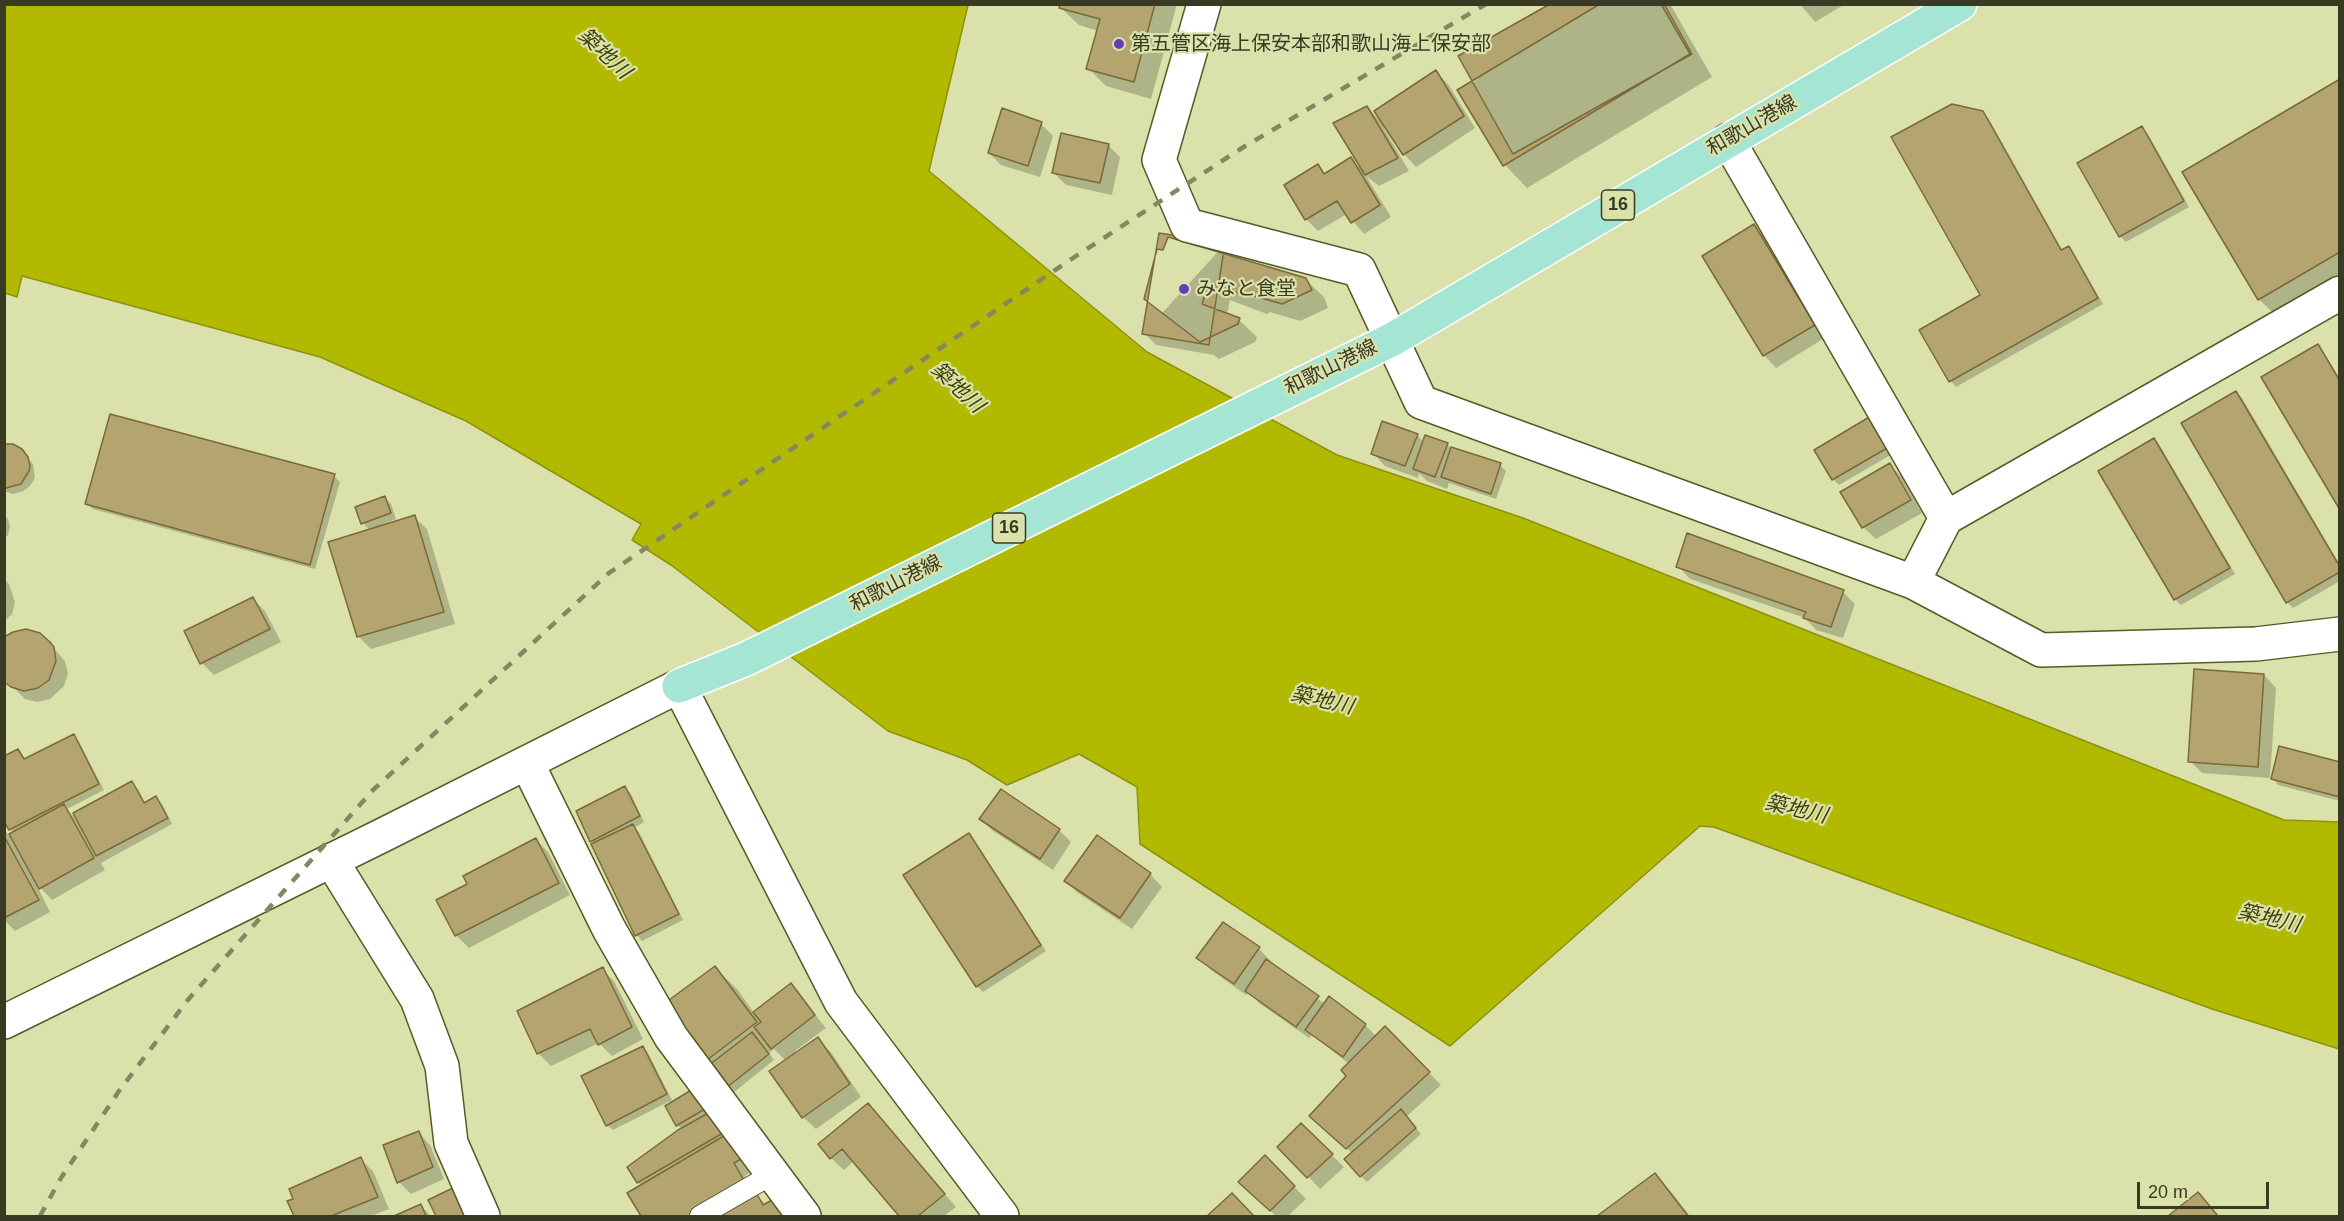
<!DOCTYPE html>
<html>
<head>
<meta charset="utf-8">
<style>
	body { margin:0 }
	#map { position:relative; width:2344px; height:1221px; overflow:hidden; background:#dbe1aa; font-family:Arial,sans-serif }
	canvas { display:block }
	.frame { position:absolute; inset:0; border:6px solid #383a24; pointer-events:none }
	.scale { position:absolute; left:2137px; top:1182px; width:132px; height:27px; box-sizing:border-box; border:3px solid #383a24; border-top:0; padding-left:8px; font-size:18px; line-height:21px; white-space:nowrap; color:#383a24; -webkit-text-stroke:4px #dbe1aa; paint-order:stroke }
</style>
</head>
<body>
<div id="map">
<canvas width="2344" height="1221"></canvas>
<div class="frame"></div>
<div class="scale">20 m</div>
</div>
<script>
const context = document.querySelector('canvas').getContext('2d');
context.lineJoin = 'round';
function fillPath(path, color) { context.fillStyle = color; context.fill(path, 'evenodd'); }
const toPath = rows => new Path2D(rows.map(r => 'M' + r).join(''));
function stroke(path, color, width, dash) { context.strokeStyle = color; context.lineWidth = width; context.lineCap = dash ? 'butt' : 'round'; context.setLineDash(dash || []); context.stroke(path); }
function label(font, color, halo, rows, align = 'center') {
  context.font = font + ' Arial,"Noto Sans JP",sans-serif'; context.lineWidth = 4.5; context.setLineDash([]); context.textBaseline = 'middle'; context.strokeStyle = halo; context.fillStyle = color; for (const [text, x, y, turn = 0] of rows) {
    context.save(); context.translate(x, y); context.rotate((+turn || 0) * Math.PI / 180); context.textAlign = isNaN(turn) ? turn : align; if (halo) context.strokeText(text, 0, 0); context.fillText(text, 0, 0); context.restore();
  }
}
const water = toPath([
	[4,5,968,5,929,171,1147,352,1337,455,1523,518,2284,820,2339,822,2339,1049,2212,1009,1714,827,1700,826,1450,1046,1140,844,1137,787,1079,754,1007,785,967,760,888,731,671,565,632,540,641,524,466,421,320,357,22,276,17,297,5,293,4,5]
]);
const shadow = toPath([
	[1062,4,1177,4,1151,99,1106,86,1088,68,1098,31,1079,25,1061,8],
	[1553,4,1670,4,1712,77,1527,188,1505,165,1459,91,1474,82],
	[1800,4,1845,4,1815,22],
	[1436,72,1448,84,1475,128,1416,167,1404,154,1385,125,1383,127,1409,171,1379,186,1366,176,1391,217,1364,234,1347,214,1318,231,1306,219,1317,166,1326,174,1351,159,1362,170,1367,107,1382,123],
	[2340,81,2340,280,2277,317,2259,299],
	[1983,113,1989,119,2063,251,2068,248,2074,253,2103,304,1956,387,1951,381,1982,296],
	[1041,124,1053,136,1040,177,1001,165,989,153],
	[2142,128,2148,134,2189,207,2126,242,2120,236],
	[1108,145,1120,157,1112,195,1066,185,1054,173],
	[1754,226,1766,238,1826,337,1776,368,1764,355,1704,256],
	[1224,245,1236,259,1305,279,1324,297,1328,308,1300,321,1270,312,1267,314,1230,300,1227,315,1239,320,1257,337,1255,342,1219,359,1214,355,1156,345,1144,333],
	[2318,346,2323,352,2340,379,2340,507],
	[2236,393,2242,398,2340,565,2340,581,2293,608,2287,602],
	[1871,418,1894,453,1839,485,1833,479],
	[4,420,6,445,17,447,33,464,35,478,30,486,23,491,13,494,4,491],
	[1417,435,1424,442,1447,444,1451,448,1500,465,1506,471,1496,499,1449,483,1447,489,1427,481,1419,473,1418,478,1385,466,1373,453],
	[2154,440,2160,446,2235,574,2181,605,2175,599],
	[1889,465,1902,477,1922,513,1876,539,1863,527],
	[334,476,340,482,315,569,93,509,87,503],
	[385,498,391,504,396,519,381,525,382,527,414,517,427,529,455,624,371,649,358,636,370,531,363,523,357,508],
	[4,515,8,519,10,527,8,535,4,538],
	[1678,566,1843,592,1855,604,1843,638,1816,630,1805,618,1690,579],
	[4,579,9,584,15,602,12,614,4,622],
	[253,599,265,611,281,642,214,675,202,663],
	[49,643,65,661,68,674,64,686,50,699,37,702,25,699,12,686],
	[2264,675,2276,688,2270,778,2202,773,2190,761],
	[73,736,79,742,104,790,67,809,72,815,132,783,138,789,146,804,156,798,162,804,172,824,101,863,105,870,52,900,35,882,50,912,15,931,4,920,4,828,9,836,14,833,10,829,18,750,26,760],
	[2340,763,2340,801,2278,785,2273,779],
	[625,788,631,794,644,822,634,828,639,832,683,920,642,941,637,935,592,841],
	[981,819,1059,830,1071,842,1053,870,993,831],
	[968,835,1046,951,983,992,977,986],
	[536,840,548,852,570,895,469,948,456,935,438,901,469,885],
	[1150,874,1162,887,1132,929,1078,893,1066,881],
	[1259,949,1271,961,1269,963,1325,1004,1365,1025,1377,1037,1385,1028,1441,1085,1406,1117,1421,1134,1367,1182,1361,1176,1352,1153,1323,1128,1348,1076,1349,1064,1312,1035,1309,1038,1259,1003,1249,992,1246,995,1211,970,1198,957],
	[715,968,738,990,754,1013,791,985,826,1028,795,1051,797,1053,817,1039,830,1051,861,1097,816,1129,803,1117,771,1072,786,1061,774,1049,769,1053,774,1060,733,1093,708,1059],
	[602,969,614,981,643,1039,612,1056,599,1043,551,1066,539,1054,519,1012],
	[642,1047,648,1053,672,1100,613,1130,607,1125],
	[692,1091,752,1171,745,1176,754,1192,766,1205,788,1216,643,1216,629,1194,641,1186,629,1168,682,1129,677,1125],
	[868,1105,956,1207,944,1216,901,1216,854,1161,844,1170,831,1158],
	[1301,1125,1344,1167,1320,1189,1280,1147],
	[418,1132,430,1145,444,1179,411,1194,399,1182],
	[1265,1157,1306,1199,1288,1216,1276,1216,1253,1194],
	[360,1159,373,1171,389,1209,371,1216,295,1216,289,1202],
	[1654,1175,1672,1193,1690,1216,1599,1216],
	[2198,1194,2217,1216,2170,1216],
	[1232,1195,1253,1216,1209,1216],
	[421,1206,431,1216,397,1216]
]);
const building = toPath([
	[1060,4,1155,4,1134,82,1086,69,1100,19,1059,8,1060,4],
	[1550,4,1664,4,1692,54,1513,154,1458,56,1550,4],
	[1600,4,1661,4,1690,54,1503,166,1457,90,1600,4],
	[1436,70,1464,116,1403,155,1374,111,1436,70],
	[2340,79,2340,252,2258,300,2182,172,2340,79],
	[1952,104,1983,111,2061,250,2069,246,2098,298,1949,382,1919,330,1980,295,1891,137,1952,104],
	[1367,106,1398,158,1365,175,1333,123,1367,106],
	[1002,108,1042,122,1028,166,988,153,1002,108],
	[2142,126,2184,201,2119,237,2077,163,2142,126],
	[1061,133,1109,144,1100,183,1052,173,1061,133],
	[1351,157,1380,205,1351,223,1337,201,1305,220,1284,185,1318,164,1324,174,1351,157],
	[1754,224,1815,325,1763,356,1702,256,1754,224],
	[1159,233,1225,243,1209,345,1142,334,1159,233],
	[1168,237,1306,278,1312,290,1282,304,1251,295,1249,297,1209,282,1202,304,1240,318,1238,324,1200,342,1144,299,1157,249,1163,250,1168,237],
	[2318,344,2340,381,2340,510,2261,377,2318,344],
	[2236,391,2340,567,2340,572,2286,603,2181,423,2236,391],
	[110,414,335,474,310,565,85,504,110,414],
	[1871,416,1889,447,1832,480,1814,450,1871,416],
	[1382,421,1418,434,1405,466,1371,454,1382,421],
	[1425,435,1448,443,1435,477,1413,469,1425,435],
	[2154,438,2230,568,2174,600,2098,471,2154,438],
	[4,444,13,444,22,449,28,457,30,466,29,471,21,484,6,488,4,488,4,444],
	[1451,447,1501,463,1491,494,1441,477,1451,447],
	[1890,463,1911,500,1862,528,1840,492,1890,463],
	[385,496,391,513,361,524,355,507,385,496],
	[415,515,444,612,357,637,328,542,415,515],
	[1687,533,1844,590,1831,627,1803,618,1806,612,1676,567,1687,533],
	[253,597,270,629,200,664,184,631,253,597],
	[26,629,40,633,50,642,54,647,56,661,49,680,38,688,24,691,11,687,4,682,4,637,13,632,26,629],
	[2194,669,2264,674,2258,767,2188,762,2194,669],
	[74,734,99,784,9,830,4,822,4,756,18,749,24,759,74,734],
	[2279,746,2340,762,2340,797,2271,779,2279,746],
	[132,781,144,803,156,796,168,818,96,856,73,813,132,781],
	[625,786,640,816,590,842,576,811,625,786],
	[1001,789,1060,829,1040,859,979,819,1001,789],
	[64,804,94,858,39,889,9,834,64,804],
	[633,824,679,914,635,936,591,844,633,824],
	[969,833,1041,945,976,987,903,875,969,833],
	[1097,835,1151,873,1120,918,1064,881,1097,835],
	[4,836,39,900,4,918,4,836],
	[536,838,559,883,455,936,436,900,467,884,463,876,536,838],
	[1223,922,1260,947,1234,984,1196,958,1223,922],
	[1266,959,1319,996,1296,1027,1245,991,1266,959],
	[715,966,757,1022,707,1060,665,1003,715,966],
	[603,967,632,1027,598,1045,590,1029,537,1054,517,1011,603,967],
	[791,983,815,1015,771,1049,754,1027,761,1022,753,1012,791,983],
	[1329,996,1366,1024,1343,1057,1305,1030,1329,996],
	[1385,1026,1430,1072,1346,1149,1309,1116,1346,1076,1341,1070,1385,1026],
	[752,1032,769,1054,726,1088,709,1065,752,1032],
	[818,1037,850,1084,802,1118,769,1071,818,1037],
	[643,1046,667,1094,606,1126,581,1076,643,1046],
	[693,1089,705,1109,676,1126,665,1106,693,1089],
	[868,1103,945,1194,918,1216,899,1216,842,1149,830,1159,818,1144,868,1103],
	[1401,1109,1416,1128,1360,1177,1344,1159,1401,1109],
	[710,1112,723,1133,637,1183,627,1167,678,1130,710,1112],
	[1301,1123,1333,1154,1307,1178,1277,1147,1301,1123],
	[419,1131,433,1167,397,1183,383,1145,419,1131],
	[727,1134,741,1159,734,1163,746,1184,689,1216,641,1216,627,1193,727,1134],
	[1265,1155,1295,1186,1270,1211,1238,1182,1265,1155],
	[361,1157,378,1197,331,1216,294,1216,287,1201,293,1199,289,1189,361,1157],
	[1655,1173,1688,1216,1597,1216,1655,1173],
	[461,1184,477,1216,436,1216,428,1200,461,1184],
	[754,1189,763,1205,774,1199,785,1216,711,1216,754,1189],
	[2198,1192,2218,1216,2168,1216,2198,1192],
	[1232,1193,1254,1216,1207,1216,1232,1193],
	[421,1204,426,1216,394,1216,421,1204]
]);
const lane = toPath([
	[700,1216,764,1179,774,1176]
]);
const street = toPath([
	[1204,4,1159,160,1187,225,1359,270,1421,402,1913,582,2041,650,2256,644,2340,634],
	[1728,140,1946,518,1913,582],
	[1946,518,2340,293],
	[527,763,609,929,671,1037,804,1216],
	[331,860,417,999,442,1066,451,1143,483,1216]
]);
const secondary = toPath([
	[4,1022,383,835,679,686,841,1002,1002,1216]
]);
const primary = toPath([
	[679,686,746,659,1393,339,1960,4]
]);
const rail = toPath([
	[40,1216,61,1178,119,1091,187,1001,373,790,609,573,1073,258,1242,148,1486,4]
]);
const markers = [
	[1119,44,6,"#643eb6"],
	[1184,289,6,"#643eb6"]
];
const shields = [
	[1618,205,33],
	[1009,528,33]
];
const shieldNames = [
	["16",1618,205],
	["16",1009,528]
];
const poiNames = [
	["第五管区海上保安本部和歌山海上保安部",1131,44],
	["みなと食堂",1196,289]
];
const streetNames = [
	["和歌山港線",1752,126,-30],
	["和歌山港線",1331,368,-26],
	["和歌山港線",896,584,-27]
];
const waterNames = [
	["築地川",604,54,43],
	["築地川",957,388,43],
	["築地川",1322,701,13],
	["築地川",1796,810,13],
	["築地川",2269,919,13]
];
fillPath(water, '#b1b900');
stroke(water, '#8d930b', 1.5);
fillPath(shadow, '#0003');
fillPath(building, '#b4a46f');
stroke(building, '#7a6a37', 1.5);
stroke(lane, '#565a27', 22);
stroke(street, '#565a27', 36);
stroke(secondary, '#565a27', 36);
stroke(primary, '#fff', 36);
stroke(lane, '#fff', 20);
stroke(street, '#fff', 33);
stroke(secondary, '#fff', 33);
stroke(primary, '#a5e5d3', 33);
stroke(rail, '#848862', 4.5, [10, 10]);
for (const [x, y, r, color] of markers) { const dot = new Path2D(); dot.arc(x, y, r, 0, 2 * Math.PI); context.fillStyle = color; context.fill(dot); stroke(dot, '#dbe1aa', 2); }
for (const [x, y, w] of shields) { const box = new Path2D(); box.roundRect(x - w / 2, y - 15, w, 30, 4.5); context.fillStyle = '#dbe1aa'; context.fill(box); stroke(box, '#383a24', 1.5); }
label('bold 18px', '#383a24', null, shieldNames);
label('20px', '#383a24', '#dbe1aa', poiNames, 'left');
label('20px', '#383a24', '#dbe1aa', streetNames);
label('italic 21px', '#3e4102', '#dbe1aa', waterNames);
</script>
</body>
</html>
